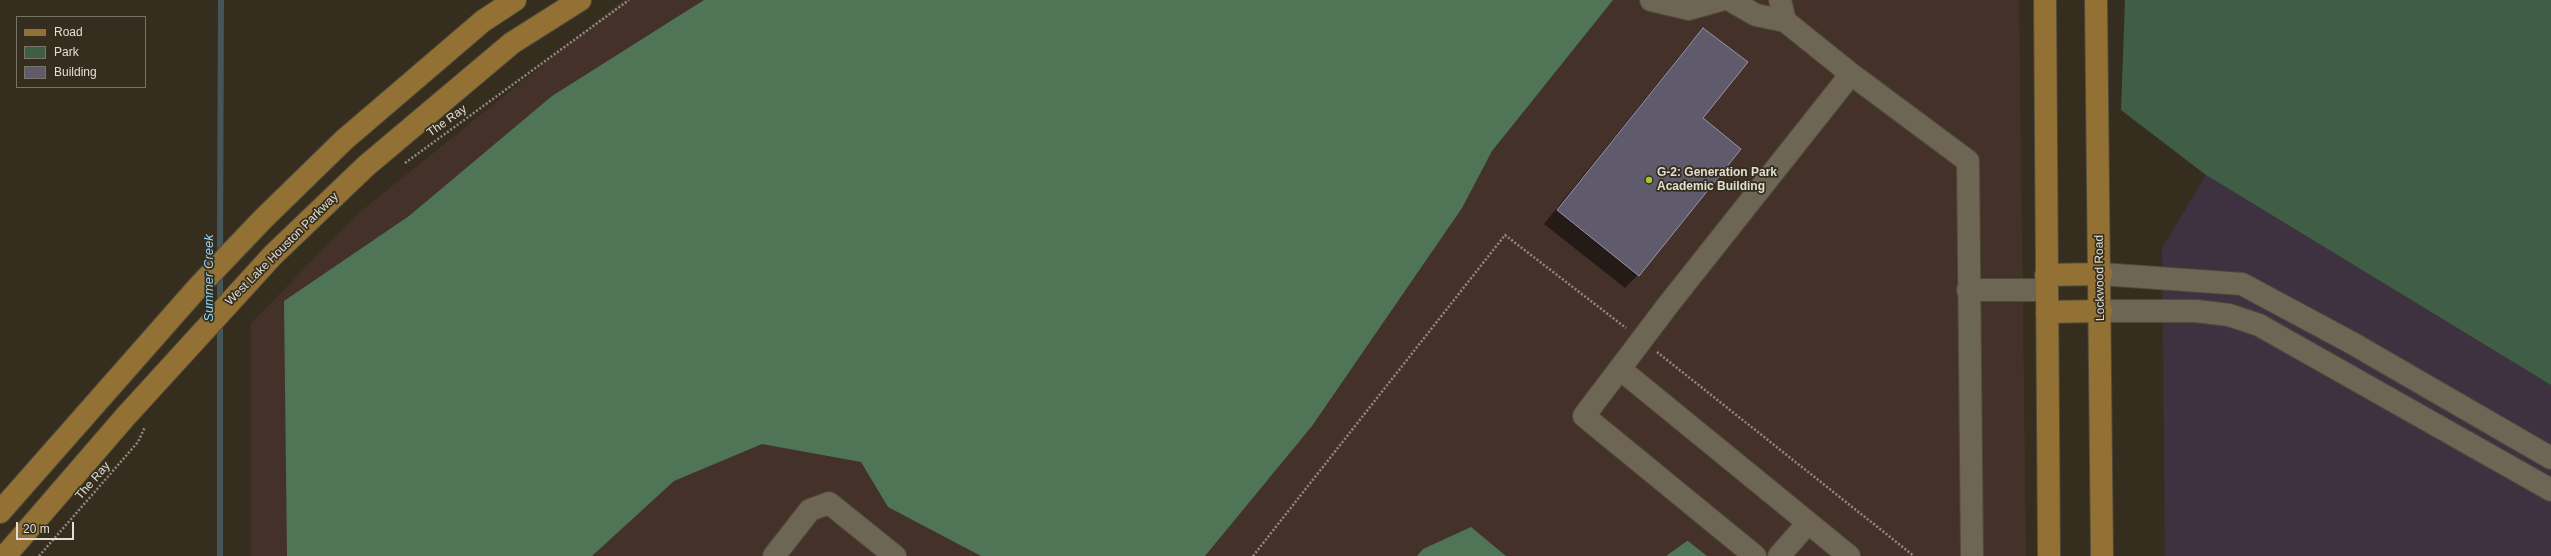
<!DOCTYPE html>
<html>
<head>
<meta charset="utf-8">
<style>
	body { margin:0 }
	#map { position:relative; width:2551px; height:556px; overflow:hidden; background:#352e1e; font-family:Arial,sans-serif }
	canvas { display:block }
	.legend { position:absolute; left:16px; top:16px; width:130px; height:72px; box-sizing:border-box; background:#352e1e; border:1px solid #7a7467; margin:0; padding:5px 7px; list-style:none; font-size:12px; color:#e2ded4 }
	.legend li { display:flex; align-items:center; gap:8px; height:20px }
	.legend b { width:20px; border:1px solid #7a7467 }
	.scale { position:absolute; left:16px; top:522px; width:58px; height:18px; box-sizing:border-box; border:2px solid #e2ded4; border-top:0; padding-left:5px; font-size:12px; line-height:14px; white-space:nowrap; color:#e2ded4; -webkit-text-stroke:3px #352e1e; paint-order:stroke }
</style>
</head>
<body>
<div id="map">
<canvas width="2551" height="556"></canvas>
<ul class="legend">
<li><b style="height:5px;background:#937135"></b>Road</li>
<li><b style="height:11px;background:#405e45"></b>Park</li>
<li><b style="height:11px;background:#5f5b6d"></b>Building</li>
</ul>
<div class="scale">20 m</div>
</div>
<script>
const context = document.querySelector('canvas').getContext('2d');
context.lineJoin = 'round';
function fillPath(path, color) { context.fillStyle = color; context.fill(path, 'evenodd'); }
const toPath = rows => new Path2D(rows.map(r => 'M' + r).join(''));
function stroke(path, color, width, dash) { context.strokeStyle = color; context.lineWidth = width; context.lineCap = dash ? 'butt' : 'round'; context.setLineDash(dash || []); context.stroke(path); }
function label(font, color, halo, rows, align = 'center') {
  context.font = font + ' Arial,sans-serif'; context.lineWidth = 3.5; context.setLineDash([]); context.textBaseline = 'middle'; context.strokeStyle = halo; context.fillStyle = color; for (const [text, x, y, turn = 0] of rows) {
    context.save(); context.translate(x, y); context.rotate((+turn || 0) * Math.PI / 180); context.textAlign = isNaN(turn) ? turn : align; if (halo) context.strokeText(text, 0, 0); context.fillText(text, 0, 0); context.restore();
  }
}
const industrial = toPath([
	[2206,175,2551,385,2551,556,2165,556,2162,248]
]);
const education = toPath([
	[623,0,2019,0,2026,556,251,556,251,323,360,212]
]);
const green = toPath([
	[2125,0,2551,0,2551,385,2206,175,2121,110]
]);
const forest = toPath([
	[704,0,1613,0,1492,151,1462,208,1312,426,1205,556,981,556,888,507,861,462,762,444,674,481,592,556,287,556,284,301,409,216,552,96],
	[1471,527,1506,556,1417,556,1423,549],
	[1688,541,1707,556,1666,556,1687,541]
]);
const shadow = toPath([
	[1704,29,1701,118,1638,275,1625,288,1544,224,1690,43]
]);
const stream = toPath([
	[220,254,221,0],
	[220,304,220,272],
	[220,556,220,322]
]);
const building = toPath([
	[1703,28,1748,62,1703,118,1741,149,1639,276,1557,210,1703,28]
]);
const path = toPath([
	[405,163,629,0],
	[1657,352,1914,556],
	[39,556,138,442,145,427],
	[1253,556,1505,235,1626,328]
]);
const minor = toPath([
	[1651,0,1689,9,1721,0],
	[1730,0,1756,15,1785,21,1851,74],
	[1780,0,1785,21],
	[2101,274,2242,284,2352,343,2551,458],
	[1968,290,2046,290],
	[2101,311,2196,311,2229,315,2259,325,2551,490],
	[1620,369,1849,556],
	[774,556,810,510,829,503,895,556],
	[1755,556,1584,416,1668,305,1851,74,1968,161,1972,556],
	[1779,556,1808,523]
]);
const major = toPath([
	[2045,0,2049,556],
	[2096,0,2102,556],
	[2046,275,2101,274],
	[2047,312,2101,311],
	[0,512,200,285,263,219,344,140,483,21,515,0],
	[5,556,126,416,273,255,366,166,512,43,580,0]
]);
const markers = [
	[1649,180,4,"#9eca2e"]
];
const streetNames = [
	["The Ray",447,121,-36],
	["West Lake Houston Parkway",282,249,-45],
	["Lockwood Road",2100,278,-91],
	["The Ray",93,481,-49]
];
const poiNames = [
	["G-2: Generation Park",1657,173],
	["Academic Building",1657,187]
];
const waterNames = [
	["Summer Creek",209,278,-90]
];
fillPath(industrial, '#3e3240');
fillPath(education, '#44322a');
fillPath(green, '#405e45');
fillPath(forest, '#507456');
fillPath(shadow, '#0007');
stroke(stream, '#45565a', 6);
fillPath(building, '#5f5b6d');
stroke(building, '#9a95a8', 1);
stroke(minor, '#504a3c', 24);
stroke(major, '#504a3c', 24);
stroke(path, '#908b7e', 2.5, [2, 2]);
stroke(minor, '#6e6654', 22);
stroke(major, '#937135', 22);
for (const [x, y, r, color] of markers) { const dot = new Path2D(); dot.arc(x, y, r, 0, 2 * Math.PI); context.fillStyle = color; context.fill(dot); stroke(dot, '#352e1e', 1.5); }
label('12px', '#e2ded4', '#352e1e', streetNames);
label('bold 12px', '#e2ded4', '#352e1e', poiNames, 'left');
label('italic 13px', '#8bd9ff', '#352e1e', waterNames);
</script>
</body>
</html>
